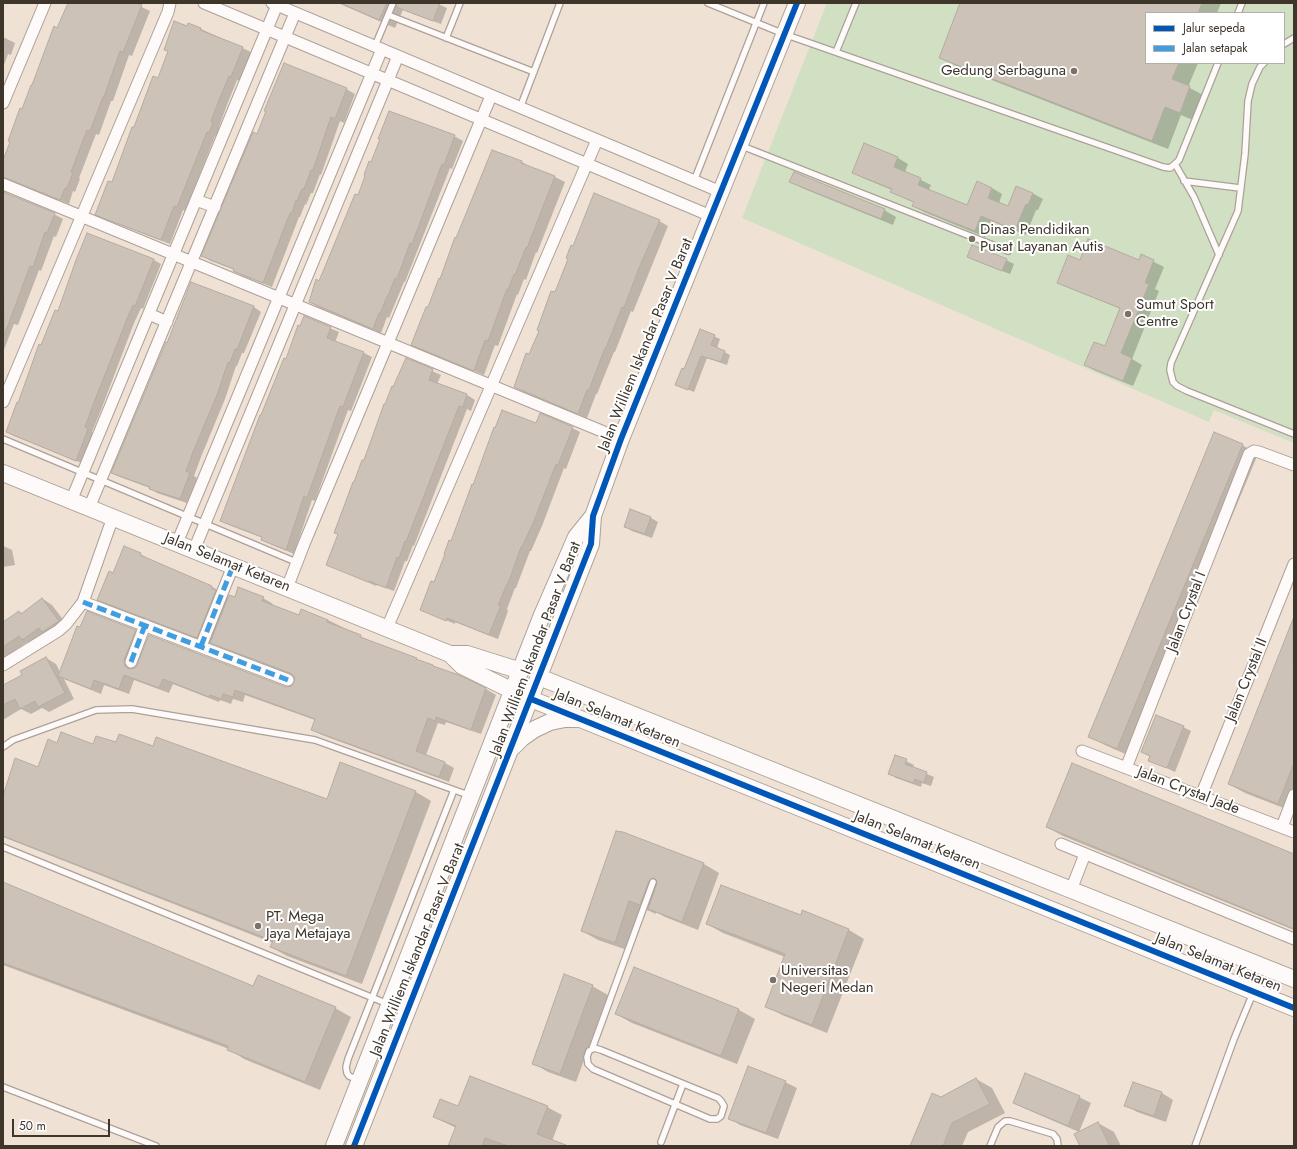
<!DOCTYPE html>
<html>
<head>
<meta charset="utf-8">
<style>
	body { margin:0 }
	#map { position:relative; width:1297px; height:1149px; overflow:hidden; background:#efe1d4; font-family:Jost,sans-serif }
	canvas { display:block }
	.frame { position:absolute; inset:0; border:4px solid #3e352b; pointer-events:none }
	.legend { position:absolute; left:1145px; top:12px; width:140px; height:52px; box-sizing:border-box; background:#fff; border:1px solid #b2aeaa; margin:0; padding:5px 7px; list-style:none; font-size:12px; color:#3e352b }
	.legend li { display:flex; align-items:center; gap:8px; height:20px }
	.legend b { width:20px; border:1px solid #b2aeaa }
	.scale { position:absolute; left:12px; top:1119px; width:98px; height:18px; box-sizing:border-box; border:2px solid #3e352b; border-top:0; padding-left:5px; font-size:12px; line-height:14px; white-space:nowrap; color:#3e352b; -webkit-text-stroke:3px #fff; paint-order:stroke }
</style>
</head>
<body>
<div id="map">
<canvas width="1297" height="1149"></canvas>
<div class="frame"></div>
<ul class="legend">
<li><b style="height:5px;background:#0057b8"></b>Jalur sepeda</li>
<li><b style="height:5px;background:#3f9de1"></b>Jalan setapak</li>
</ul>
<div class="scale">50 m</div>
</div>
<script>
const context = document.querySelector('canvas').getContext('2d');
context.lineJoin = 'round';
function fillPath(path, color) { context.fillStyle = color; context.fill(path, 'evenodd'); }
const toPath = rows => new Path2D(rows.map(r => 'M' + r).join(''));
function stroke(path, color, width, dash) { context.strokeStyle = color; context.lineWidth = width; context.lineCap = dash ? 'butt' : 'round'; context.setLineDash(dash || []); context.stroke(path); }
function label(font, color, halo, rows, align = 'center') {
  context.font = font + ' Jost,sans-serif'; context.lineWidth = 4; context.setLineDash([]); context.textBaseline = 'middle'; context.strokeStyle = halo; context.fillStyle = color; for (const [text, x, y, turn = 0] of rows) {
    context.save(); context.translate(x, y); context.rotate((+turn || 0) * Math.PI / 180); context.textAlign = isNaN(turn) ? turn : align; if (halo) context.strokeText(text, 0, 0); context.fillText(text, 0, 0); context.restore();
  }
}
const green = toPath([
	[827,3,1294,3,1294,443,1214,410,1209,422,742,218],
	[1146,13,1284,13,1284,63,1146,63]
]);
const shadow = toPath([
	[69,3,133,3,150,11,132,56,129,55,113,101,111,101,99,135,96,134,79,178,80,179,75,192,73,191,69,204,15,182,10,181,5,186,4,191,7,194,54,214,63,219,56,237,54,236,41,271,39,270,18,325,14,324,3,352,3,163,22,110],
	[338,3,406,3,395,28],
	[408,3,436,3,447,8,441,24,413,14,406,10],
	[961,3,1221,3,1217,13,1146,13,1146,63,1198,63,1188,87,1205,96,1195,121,1181,115,1168,149,956,66,940,57],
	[188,27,201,29,251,52,240,81,237,80,227,105,219,127,221,128,218,137,215,136,185,211,183,210,170,244,105,219,97,214,112,183,134,129,158,79],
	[3,37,15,43,11,55,8,54,3,68],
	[346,89,355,94,344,123,340,121,321,175,320,174,313,193,311,193,306,205,305,204,300,217,299,217,272,287,243,276,234,271,235,270,211,261,203,256,258,135],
	[454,136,463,141,452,169,450,168,405,282,404,282,389,318,387,317,381,333,318,307,310,302,359,196,381,139],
	[864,145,898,158,908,164,905,172,931,185,928,191,968,206,977,183,992,188,1002,194,999,203,1009,208,1032,193,1043,199,1038,210,1036,210,1026,235,991,221,985,237,924,212,914,206,915,203,902,197,892,191,892,190,863,178,853,172],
	[493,151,522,162,532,168,555,177,565,182,537,253,536,252,526,280,524,279,518,295,517,294,498,346,495,345,484,375,422,350,412,344,440,280],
	[791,181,884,210,896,217,893,225,802,188],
	[659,221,668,226,633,312,631,311,615,352,614,352,597,394,596,394,587,418,524,392,515,387,556,294,573,247],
	[1142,256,1164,267,1155,289,1159,291,1132,359,1142,365,1133,386,1096,371,1085,365,1105,348,1121,309,1069,288,1058,282,1081,261,1139,261],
	[154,260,161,264,143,309,141,308,134,323,101,410,92,432,95,434,84,464,14,436,7,432,42,346,58,312],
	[1006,260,1014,264,1010,274,976,261],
	[191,283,254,307,261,312,244,353,242,353,237,366,236,366,225,399,201,457,194,476,197,478,187,503,157,493,150,488,120,477,112,473,167,344],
	[304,317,339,332,335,342,364,353,372,357,351,411,348,410,315,501,312,500,294,554,270,544,262,540,263,538,229,525,221,520],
	[700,330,720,339,717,348,730,355,727,365,707,358,694,392,677,385,685,370],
	[406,359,441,375,437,384,467,395,475,400,471,411,467,409,414,546,413,545,407,561,405,561,394,591,377,585,376,586,327,564,339,534,354,483],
	[537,424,572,428,580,432,566,469,564,468,542,526,531,551,530,551,516,588,515,588,507,609,508,611,498,639,455,622,455,624,422,610,435,583,474,486],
	[1242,445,1258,454,1132,757,1105,745,1089,736],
	[651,518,658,522,652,538,632,531,625,526],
	[3,546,12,550,15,565,3,567],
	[140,554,153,561,153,562,212,587,225,594,224,596,229,598,263,598,273,604,272,606,300,616,328,620,370,641,416,659,440,670,459,676,486,689,496,695,481,734,446,722,445,725,438,723,426,755,445,763,454,768,449,782,322,735,312,729,315,720,245,695,243,702,233,699,231,704,220,700,219,702,173,684,169,693,134,680,129,694,104,685,101,694,64,679,74,699,49,712,42,708,31,714,21,709,3,720,3,686,23,676,46,658,56,664,60,672,135,630,145,636,134,666,135,670,285,688,293,687,296,679,295,676,221,648,211,642,210,644,111,607,99,600,114,574],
	[43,599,52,605,68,626,32,645,27,642,7,656,10,661,3,666,3,623,19,612,23,614],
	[1294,620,1294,812,1245,793,1229,784],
	[1183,727,1191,731,1175,772,1149,760,1151,756,1143,752],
	[58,744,94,745,116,744,153,747,327,800,341,764,416,792,431,801,362,984,287,956,271,947,273,943,3,837,3,799,38,768],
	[895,756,914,765,913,768,934,777,931,786,922,783,921,787,896,778,889,773],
	[1047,827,1294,856,1294,930,1063,836],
	[623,833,704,864,719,873,698,930,665,917,656,912,656,914,645,909,630,951,598,940,582,931],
	[3,884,254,988,335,1008,351,1017,320,1090,244,1059,229,1049,3,965],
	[803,912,849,930,864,939,827,1033,782,1015,766,1006,785,957,723,933,707,924,801,916],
	[634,969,739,1010,755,1019,737,1064,632,1023,616,1014],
	[592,986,608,995,576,1082,548,1072,533,1063],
	[976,1079,992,1088,1005,1113,968,1132,962,1146,911,1146,941,1098],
	[785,1082,797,1088,778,1139,740,1125,729,1118],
	[1162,1093,1173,1100,1166,1122,1137,1112,1126,1105],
	[1079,1097,1091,1103,1079,1132,1026,1109,1014,1103],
	[459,1107,547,1107,562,1115,552,1141,563,1146,449,1146,456,1128,434,1117],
	[1098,1123,1114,1132,1121,1146,1081,1146]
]);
const building = toPath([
	[68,3,136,3,142,5,123,52,120,51,104,97,103,97,90,131,87,130,71,172,73,173,67,188,65,188,60,200,3,177,3,160,10,142,8,141,20,108,22,109,31,85,32,85,54,26,57,28,68,3],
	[340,3,387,3,379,20,340,3],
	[397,3,440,3,433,21,396,7,397,3],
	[960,3,1202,3,1198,13,1146,13,1146,63,1179,63,1172,79,1190,86,1180,113,1165,107,1152,141,939,58,960,3],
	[174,21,187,26,188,23,201,28,200,30,243,47,231,77,229,76,219,100,211,121,213,122,209,133,207,132,177,207,174,206,161,240,95,215,108,181,112,182,132,127,134,127,153,76,158,78,168,51,164,50,174,21],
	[284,63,347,88,335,119,331,117,313,170,311,170,304,189,302,189,297,201,296,200,292,213,290,213,263,283,233,271,234,269,201,256,253,132,257,134,266,111,264,111,284,63],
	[389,111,455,135,444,165,442,164,412,244,410,243,397,279,395,278,388,296,387,296,380,314,379,313,373,329,309,302,316,279,319,281,355,194,358,195,365,176,364,175,369,161,371,162,380,139,378,139,389,111],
	[864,143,898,157,894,167,921,178,918,185,967,205,977,181,992,188,988,198,1008,206,1016,186,1033,193,1028,205,1026,204,1015,230,981,216,975,231,912,206,914,202,890,192,892,189,852,173,864,143],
	[492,150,522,161,521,163,555,176,527,248,526,247,515,275,514,274,508,290,507,289,488,341,485,340,474,371,411,345,426,307,428,307,439,278,440,279,455,237,456,238,492,150],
	[794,172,885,209,881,219,789,182,794,172],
	[3,192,55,213,47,233,45,232,33,267,30,266,4,336,3,192],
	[594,193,660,220,639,268,624,308,622,307,606,348,605,348,589,390,587,390,578,414,514,387,526,353,529,354,539,331,537,330,551,291,555,292,568,259,566,258,571,245,573,246,594,193],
	[87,233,154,259,135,306,133,305,127,319,93,405,85,427,88,429,76,461,6,432,17,402,18,403,39,344,41,345,55,310,58,311,76,260,87,233],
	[1088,239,1139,260,1141,254,1154,260,1145,283,1149,284,1121,353,1132,358,1123,381,1084,365,1094,342,1105,346,1120,308,1057,283,1068,255,1080,260,1088,239],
	[972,245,1007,259,1002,271,967,257,972,245],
	[191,282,254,306,237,350,235,349,230,363,228,362,217,395,193,452,186,471,190,473,180,499,149,489,150,487,111,473,166,342,167,343,191,282],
	[304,316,331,327,327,338,364,352,343,407,340,406,307,498,304,496,286,550,261,540,262,537,220,521,260,415,261,415,284,358,286,359,298,325,300,326,304,316],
	[700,329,715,335,711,345,725,351,721,362,701,356,688,390,675,385,682,368,684,369,700,329],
	[406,358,433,369,429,380,467,394,463,407,459,406,406,542,405,541,399,558,397,557,386,588,369,581,368,582,326,565,338,534,334,533,353,482,354,482,362,460,364,460,384,404,385,404,392,386,393,387,406,358],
	[502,410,536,423,540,413,573,427,558,465,556,464,534,521,522,547,521,547,508,584,507,584,498,605,501,605,489,635,447,618,446,621,420,610,431,581,434,582,445,554,444,554,449,540,451,541,472,484,473,485,494,427,495,428,502,410],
	[1214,432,1243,444,1117,749,1088,737,1214,432],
	[630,509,651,517,645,534,624,527,630,509],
	[124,546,141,553,140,555,212,586,211,588,216,590,197,638,97,600,109,571,113,573,124,546],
	[238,587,264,597,262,601,299,615,301,609,328,620,327,622,361,635,360,637,417,658,416,659,433,665,433,666,459,675,486,688,471,730,436,717,435,721,428,718,416,751,445,762,439,777,311,730,315,719,235,690,233,697,223,694,221,699,210,695,209,697,163,679,159,688,124,675,119,689,94,680,91,689,58,676,77,626,80,627,87,611,136,630,124,660,125,666,129,669,135,668,137,665,149,635,286,687,292,686,295,679,294,676,290,673,210,643,229,595,235,597,238,587],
	[42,598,59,621,42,632,39,628,22,640,19,636,3,647,3,622,19,611,21,614,42,598],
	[1293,619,1294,763,1278,804,1228,784,1293,619],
	[46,657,65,693,38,707,35,701,20,709,15,699,3,705,3,685,22,675,20,671,46,657],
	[1156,715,1184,726,1167,768,1148,761,1150,756,1141,752,1156,715],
	[61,732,93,744,96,736,116,742,119,734,153,746,156,737,327,799,340,762,416,791,346,976,270,947,273,941,3,836,3,796,15,758,38,767,48,739,57,743,61,732],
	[895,755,907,759,905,764,927,772,924,783,915,779,913,783,888,774,895,755],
	[1072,763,1294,854,1294,929,1046,827,1072,763],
	[616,831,623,832,704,863,682,922,648,909,657,883,656,880,653,878,649,881,640,905,629,901,615,943,581,931,616,831],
	[3,882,253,986,258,975,336,1007,305,1082,227,1050,228,1046,3,963,3,882],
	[721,885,801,915,802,910,849,929,812,1025,765,1007,785,954,706,924,721,885],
	[634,967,739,1009,721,1056,615,1014,634,967],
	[564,974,593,985,560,1074,532,1064,564,974],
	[748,1066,786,1081,766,1133,728,1119,748,1066],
	[1025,1073,1080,1096,1068,1126,1013,1103,1025,1073],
	[470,1076,548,1106,537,1134,566,1145,566,1146,508,1146,485,1138,482,1146,448,1146,456,1126,433,1117,440,1099,458,1106,470,1076],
	[976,1078,990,1104,952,1123,943,1146,910,1146,932,1093,941,1097,976,1078],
	[1133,1082,1162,1092,1154,1116,1124,1106,1133,1082],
	[1098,1122,1110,1146,1080,1146,1074,1134,1098,1122]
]);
const lane = toPath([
	[708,3,784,34,1163,167,1170,168,1175,164,1179,160,1218,63],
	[1238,13,1242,3],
	[388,15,534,72],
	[446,38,460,3],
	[1284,44,1294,38],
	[375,46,393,3],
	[836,52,856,3],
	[1264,63,1260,67,1252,84,1248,101,1245,154,1238,211,1171,363,1170,370,1173,382,1177,386,1187,391,1294,434],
	[520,108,560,3],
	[742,146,1008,251],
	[1175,164,1194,197,1219,255],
	[694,181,764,3],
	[1184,181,1240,188],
	[3,439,296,562],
	[3,747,13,740,96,710,132,709,315,740,471,796],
	[3,847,388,1004],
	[594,1048,601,1050,718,1098,721,1101,724,1106,721,1116,717,1119,710,1119,593,1069,588,1064,587,1057,589,1051,594,1048],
	[592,1049,653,882],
	[358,1080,349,1076,347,1073,346,1067,348,1059,454,790],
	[3,1087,156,1146],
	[661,1142,683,1084],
	[990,1146,998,1127,1005,1121,1010,1121,1053,1134,1057,1139,1058,1146],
	[1195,1146,1234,1039,1253,993]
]);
const street = toPath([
	[204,3,711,216],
	[272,3,721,192],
	[3,103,45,3],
	[3,184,621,439],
	[196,200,215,207],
	[149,314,167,322],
	[3,402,168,12,170,3],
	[71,501,277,5],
	[89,508,295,13],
	[177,543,382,49],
	[194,550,398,56],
	[287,588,304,544,491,96],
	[83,602,288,680],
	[387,628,597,140],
	[201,646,233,566],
	[131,662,145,625],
	[3,665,58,631,66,624,73,615,83,602,113,517],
	[1082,751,1294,832],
	[1126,768,1249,454,1254,451,1259,452,1294,465],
	[1201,796,1294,564],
	[1282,827,1294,795],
	[1061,844,1294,939],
	[1071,890,1085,854]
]);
const secondary = toPath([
	[3,473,450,654,467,654,521,671],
	[450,654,462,666,513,691],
	[539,677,1294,979],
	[531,699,1294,1008],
	[513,747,522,738,535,729,550,722,565,719,577,719],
	[334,1146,542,615,576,537,593,516],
	[354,1146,591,544,593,516,621,439,797,3]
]);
const quiet = toPath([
	[83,602,288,680],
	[201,646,233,566],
	[131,662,145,625]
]);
const cycleway = toPath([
	[531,699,1294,1008],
	[354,1146,591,544,593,516,621,439,797,3]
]);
const markers = [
	[1074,71,4,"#7c7166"],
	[972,239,4,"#7c7166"],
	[1128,314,4,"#7c7166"],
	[258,926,4,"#7c7166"],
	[773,980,4,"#7c7166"]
];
const poiNames = [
	["Gedung Serbaguna",1066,71,"right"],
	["Dinas Pendidikan",980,230],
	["Pusat Layanan Autis",980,247],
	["Sumut Sport",1136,305],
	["Centre",1136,322],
	["PT. Mega",266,917],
	["Jaya Metajaya",266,934],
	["Universitas",781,971],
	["Negeri Medan",781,988]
];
const streetNames = [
	["Jalan Williem Iskandar Pasar V Barat",646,345,-68],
	["Jalan Selamat Ketaren",227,563,22],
	["Jalan Crystal I",1187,612,-69],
	["Jalan Williem Iskandar Pasar V Barat",536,649,-69],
	["Jalan Crystal II",1247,680,-68],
	["Jalan Selamat Ketaren",617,719,22],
	["Jalan Crystal Jade",1188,791,21],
	["Jalan Selamat Ketaren",917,841,22],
	["Jalan Williem Iskandar Pasar V Barat",418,950,-68],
	["Jalan Selamat Ketaren",1218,963,22]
];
fillPath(green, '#d1e0c2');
fillPath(shadow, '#0003');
fillPath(building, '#cdc2b8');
stroke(building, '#b6aba1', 1);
stroke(lane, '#aca198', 8);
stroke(street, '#aca198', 13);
stroke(secondary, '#aca198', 18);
stroke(lane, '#fdfaf9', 5.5);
stroke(street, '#fdfaf9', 11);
stroke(secondary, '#fdfaf9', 16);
stroke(quiet, '#3f9de1', 5, [10, 5]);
stroke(cycleway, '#0057b8', 6);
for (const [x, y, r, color] of markers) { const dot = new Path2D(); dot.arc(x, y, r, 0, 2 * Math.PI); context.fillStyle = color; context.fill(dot); stroke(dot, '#fff', 1.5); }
label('15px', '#3e352b', '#fff', poiNames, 'left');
label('15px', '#3e352b', '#fff', streetNames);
</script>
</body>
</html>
